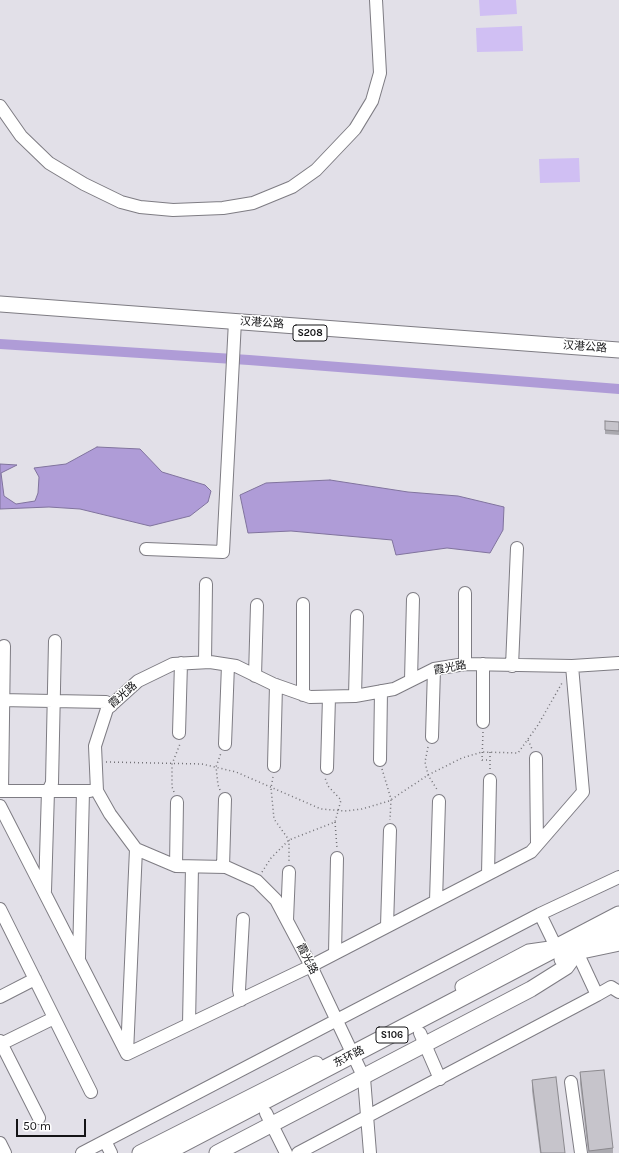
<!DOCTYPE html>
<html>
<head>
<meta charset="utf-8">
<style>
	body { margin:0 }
	#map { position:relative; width:619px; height:1153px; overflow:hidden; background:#e2e0e8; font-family:Karla,sans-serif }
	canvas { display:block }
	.scale { position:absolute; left:16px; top:1119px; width:70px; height:18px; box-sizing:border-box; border:2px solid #141416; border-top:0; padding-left:5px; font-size:12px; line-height:14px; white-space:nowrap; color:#141416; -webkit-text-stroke:3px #fff; paint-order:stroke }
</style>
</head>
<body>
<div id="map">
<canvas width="619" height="1153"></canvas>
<div class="scale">50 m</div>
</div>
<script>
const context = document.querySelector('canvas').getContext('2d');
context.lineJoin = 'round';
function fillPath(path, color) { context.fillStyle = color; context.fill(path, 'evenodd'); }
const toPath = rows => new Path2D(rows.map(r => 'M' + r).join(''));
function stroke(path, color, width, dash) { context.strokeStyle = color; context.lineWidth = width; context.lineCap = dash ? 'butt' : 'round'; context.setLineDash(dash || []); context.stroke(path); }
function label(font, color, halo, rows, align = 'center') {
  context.font = font + ' Karla,"Noto Sans SC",sans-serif'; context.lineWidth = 3; context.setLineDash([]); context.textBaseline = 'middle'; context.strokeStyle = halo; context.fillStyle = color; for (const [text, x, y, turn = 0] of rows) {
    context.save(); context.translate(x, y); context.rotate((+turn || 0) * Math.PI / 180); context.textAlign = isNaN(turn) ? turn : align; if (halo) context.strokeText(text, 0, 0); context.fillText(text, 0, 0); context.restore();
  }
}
const green = toPath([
	[479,0,516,0,517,14,480,16],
	[522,26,523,51,477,52,476,28],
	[579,158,580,182,540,183,539,159]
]);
const water = toPath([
	[97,447,140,449,162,472,205,485,211,491,208,502,190,516,150,526,80,509,49,507,0,509,0,464,17,465,1,473,4,496,16,504,35,501,38,493,39,477,34,468,66,464,97,447],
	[330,480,408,492,458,496,504,507,503,530,490,553,447,548,396,555,392,540,291,531,248,533,240,495,266,483,330,480]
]);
const canal = toPath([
	[0,344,249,360,619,389]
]);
const path = toPath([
	[483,732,482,760,490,760],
	[528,740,532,749],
	[428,747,425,762,428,775,438,791],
	[490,752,490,770],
	[106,762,202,764,236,772,321,809,345,811,362,809,389,801,428,775,462,758,482,752,518,753,538,725,562,683],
	[382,769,391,799,390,820],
	[273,777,271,788,274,819,289,840,289,862],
	[220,790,218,785,216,767,221,753],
	[174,792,172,787,172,764,180,744],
	[335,822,337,848],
	[262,872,271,858,289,840,335,822,341,800,328,786,325,778]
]);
const minor = toPath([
	[0,106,21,136,49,163,84,184,121,202,140,207,173,210,223,208,253,203,292,187,316,170,355,129,372,101,380,73,376,0],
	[146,549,223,552,235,321],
	[205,662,206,584],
	[465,664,465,593],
	[483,664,483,722],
	[512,666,517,548],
	[255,676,257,605],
	[411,680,413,599],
	[303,695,303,604],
	[355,696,357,616],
	[0,700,106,702,111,706],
	[179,733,181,663],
	[432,737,434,669],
	[225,744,228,665],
	[536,758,537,845],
	[380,760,381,691],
	[274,766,276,685],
	[327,768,329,697],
	[0,791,90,791],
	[2,791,4,646],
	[0,806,127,1054,311,966,531,852,583,792,572,666],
	[176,866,177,802],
	[223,867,225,799],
	[488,874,490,780],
	[45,891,48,791,52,783,55,641],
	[436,901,439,801],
	[0,909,91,1092],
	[540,914,557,949],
	[287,920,289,872],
	[387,926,390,830],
	[335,953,337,858],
	[79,958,83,791],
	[597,995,611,987,619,992],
	[0,997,35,979],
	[241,1000,239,990,243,919],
	[189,1024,192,867],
	[420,1033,440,1079],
	[0,1041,39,1118],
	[1,1044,54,1018],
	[127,1053,136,849],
	[571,1082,581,1153],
	[266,1113,286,1153],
	[105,1141,111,1153],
	[0,1143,5,1153],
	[82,1153,540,914,619,877],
	[298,1153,597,995,577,952],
	[370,1153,364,1078,311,966,276,900,257,881,226,867,176,866,136,849,110,814,97,791,95,746,107,709,138,681,173,664,210,662,236,666,273,684,310,697,355,696,394,689,434,669,465,664,572,666,619,663]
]);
const major = toPath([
	[0,304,619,350],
	[463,987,529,952,550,949],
	[140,1153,316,1064],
	[217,1153,531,989,566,967,577,952,619,943]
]);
const highway = toPath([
	[563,959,619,929],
	[164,1153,619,915]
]);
const wall = toPath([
	[605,421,619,422,619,435,605,434],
	[580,1072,613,1148,613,1153,588,1153,580,1084],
	[532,1080,565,1153,540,1153,532,1091]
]);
const building = toPath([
	[605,421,619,422,619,431,605,430,605,421],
	[604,1070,613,1148,589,1151,580,1072,604,1070],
	[556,1077,565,1153,541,1153,532,1080,556,1077]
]);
const shields = [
	[310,333,34],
	[392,1035,32]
];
const shieldNames = [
	["S208",310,333],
	["S106",392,1035]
];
const streetNames = [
	["汉港公路",262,323,4],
	["汉港公路",585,347,4],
	["霞光路",450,668,-10],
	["霞光路",123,695,-42],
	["霞光路",307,959,63],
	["东环路",349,1057,-27]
];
fillPath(green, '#d0bff3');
fillPath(water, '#af9cd7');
stroke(water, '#80739d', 1);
stroke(canal, '#af9cd7', 10);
stroke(minor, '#7e7c83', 14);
stroke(major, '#7e7c83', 17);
stroke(highway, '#7e7c83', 19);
stroke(path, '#727176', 1.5, [1, 3]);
stroke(minor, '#fff', 12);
stroke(major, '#fff', 15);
stroke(highway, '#fff', 17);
fillPath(wall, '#aaa9af');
fillPath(building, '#c6c4cb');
stroke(building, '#8b898e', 1);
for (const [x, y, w] of shields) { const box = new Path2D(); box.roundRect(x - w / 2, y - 8, w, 16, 3); context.fillStyle = '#fff'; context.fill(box); stroke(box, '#141416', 1); }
label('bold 10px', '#141416', null, shieldNames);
label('11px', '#141416', '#fff', streetNames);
</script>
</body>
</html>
